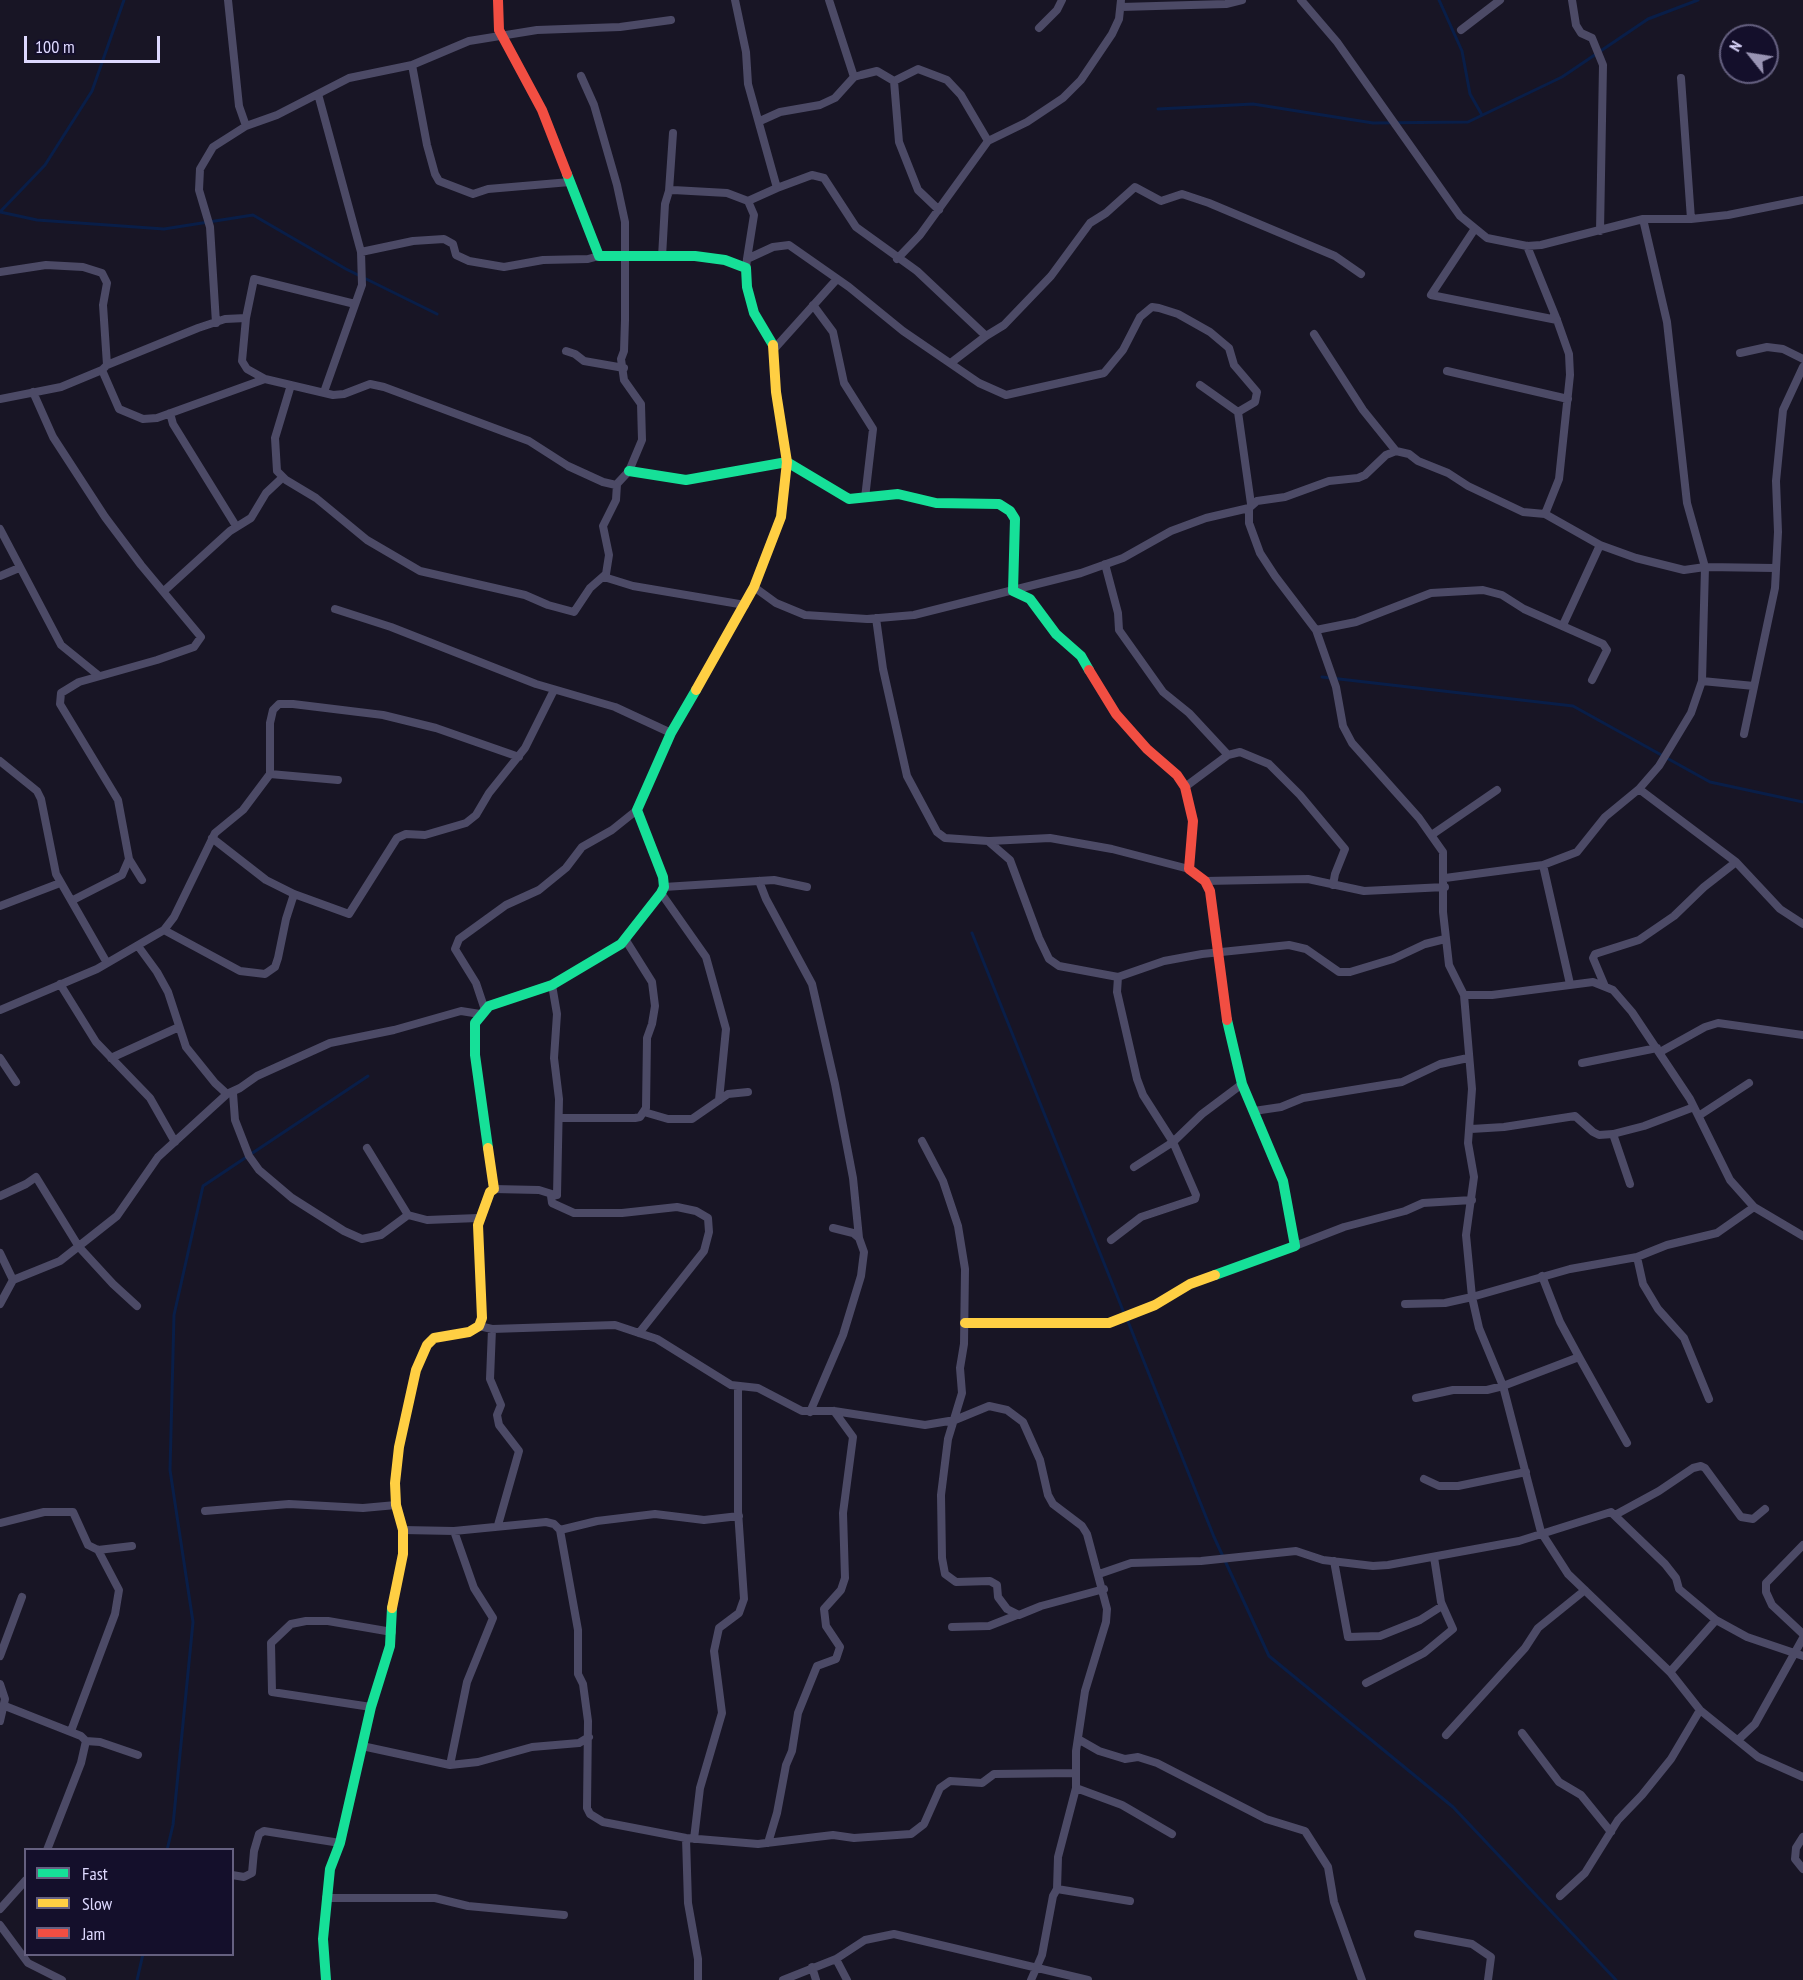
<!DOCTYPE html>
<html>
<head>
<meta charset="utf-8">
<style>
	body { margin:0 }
	#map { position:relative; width:1803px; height:1980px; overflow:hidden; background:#181525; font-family:"PT Sans Narrow",sans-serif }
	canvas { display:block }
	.legend { position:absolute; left:24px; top:1848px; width:210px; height:108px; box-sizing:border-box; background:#140f2b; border:2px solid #656080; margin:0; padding:8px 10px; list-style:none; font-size:18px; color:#ded9ff }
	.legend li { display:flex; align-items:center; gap:12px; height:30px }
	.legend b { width:30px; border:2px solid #656080 }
	.north { position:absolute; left:1719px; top:24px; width:60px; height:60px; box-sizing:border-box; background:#140f2b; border:2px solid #656080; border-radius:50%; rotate:300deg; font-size:16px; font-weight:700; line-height:24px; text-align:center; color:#ded9ff }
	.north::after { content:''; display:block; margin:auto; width:21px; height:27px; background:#9994b3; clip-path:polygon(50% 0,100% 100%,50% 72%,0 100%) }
	.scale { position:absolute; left:24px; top:36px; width:136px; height:27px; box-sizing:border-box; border:3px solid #ded9ff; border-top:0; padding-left:8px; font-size:18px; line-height:21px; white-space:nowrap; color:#ded9ff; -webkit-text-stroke:4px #140f2b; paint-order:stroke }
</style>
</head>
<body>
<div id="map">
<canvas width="1803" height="1980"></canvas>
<ul class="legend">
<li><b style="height:8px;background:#16e098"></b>Fast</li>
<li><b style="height:8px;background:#ffcf43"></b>Slow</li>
<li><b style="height:8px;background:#f24e42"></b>Jam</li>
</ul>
<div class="north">N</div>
<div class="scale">100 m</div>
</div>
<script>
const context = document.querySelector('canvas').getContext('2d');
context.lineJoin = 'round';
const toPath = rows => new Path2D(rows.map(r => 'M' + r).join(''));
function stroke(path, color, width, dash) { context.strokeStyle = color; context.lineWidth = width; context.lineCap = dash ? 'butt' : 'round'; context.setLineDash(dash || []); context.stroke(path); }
const stream = toPath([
	[1439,0,1462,51,1470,94,1482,115],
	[1158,109,1253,104,1373,123,1468,122,1562,77,1648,19,1698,0],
	[0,212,37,220,164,229,253,215,346,269,437,314],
	[0,212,45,165,92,91,124,0],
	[1322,677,1573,706,1710,782,1803,802],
	[972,933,1124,1313],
	[1127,1319,1214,1537,1269,1656,1453,1807,1616,1980],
	[167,1850,173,1825,193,1622,170,1470,174,1315,203,1186,368,1076],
	[137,1980,143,1954]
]);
const street = toPath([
	[228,0,239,106,246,126],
	[735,0,746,52,748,84,777,188,812,175,824,178,856,227,917,271,986,336,1004,325,1051,276,1090,223,1106,213,1135,187,1161,201,1182,194,1209,203,1335,256,1361,274],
	[829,0,854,77],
	[1301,0,1337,42,1460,216,1487,238,1527,246,1541,245,1643,219,1691,219,1728,215,1803,200],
	[1572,0,1576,25,1581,33,1592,38,1603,65,1600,231],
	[1121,7,1226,4,1242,0],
	[1039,28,1057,10,1062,0],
	[1461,30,1500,0],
	[412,65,427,145,435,174,439,181,473,194,488,189,570,182],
	[1681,78,1691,219],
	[894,81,899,142,918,190,939,210],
	[894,81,918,69,947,80,961,95,988,141],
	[318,94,361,252,362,285,324,392],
	[760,121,780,112,820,105,835,98,854,77,861,75,877,71,894,81],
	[669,191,673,133],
	[748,201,777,188],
	[1474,230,1431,295,1557,320],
	[1527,246,1557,320,1569,354,1570,375,1559,479,1545,514],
	[361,252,413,241,444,239,453,244,456,255,469,261,504,267,543,260,588,259,599,256],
	[662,257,665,204,669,191,673,190,727,193,748,201,754,215,747,259],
	[897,259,920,235,988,141,1027,122,1063,98,1081,80,1112,34,1119,19,1121,0],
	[746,268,747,259,773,247,789,245,849,287,903,331,979,383,1006,395,1104,373,1123,350,1140,317,1152,307,1159,308,1178,314,1210,332,1229,348,1234,365,1257,392,1255,402,1238,412],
	[0,272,46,265,83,267,102,273,107,283,103,305,107,365],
	[813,305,833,332,844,383,873,429,865,498],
	[246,318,254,279,355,304],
	[216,323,210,227,199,190,200,169,213,147,246,126,277,115,349,78,412,65,469,41,537,30,620,27,671,20],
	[1314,334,1363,410,1396,451],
	[775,348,837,279],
	[566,351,575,354,584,361,624,368],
	[1740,353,1767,347,1783,349,1803,359],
	[952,362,986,336],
	[102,370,119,409,143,419,157,418,265,379],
	[1447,371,1568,399],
	[291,385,275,438,277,471,286,480,316,498,367,540,420,571,525,595,548,605,574,612,590,588,606,574,609,555,603,526,616,500,617,484],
	[1200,385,1238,412,1251,504],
	[33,392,53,437,105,517,141,565,201,637,194,647,157,660,79,682,61,693,60,704,118,800,129,859,122,875,73,900],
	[0,399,61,387,102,370,107,365,198,328,225,319,246,318,242,361,247,369,265,379,333,395,344,394,370,384,384,387,529,441,568,466,603,482,616,485,629,471,642,440,641,404,624,380,621,359,624,351,625,320,625,222,617,185,594,105,581,76],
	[170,413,173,424,236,526],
	[1249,508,1257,501,1285,497,1329,481,1358,478,1365,475,1386,455,1396,451,1409,454,1418,461,1448,473,1468,486,1523,512,1545,514,1600,545,1636,558,1684,570,1705,567,1774,568],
	[0,529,61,645,98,675],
	[1105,564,1118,613,1119,630,1163,692,1189,713,1228,755],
	[0,576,19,568],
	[604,577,633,586,745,605],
	[754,587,776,603,805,615,867,619,914,615,1081,573,1123,558,1171,531,1206,518,1249,508,1249,523,1260,553,1275,576,1316,630,1336,687,1343,726,1352,743,1419,818,1443,852,1443,912,1449,965,1464,995,1492,995,1593,982,1613,990,1632,1012,1690,1099,1730,1180,1754,1207,1803,1236],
	[164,591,230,531,251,518,266,493,282,478],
	[335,609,391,627,536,684,615,707,671,733],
	[876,618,883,669,907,776,937,832,945,838,988,841,1010,860,1039,938,1049,959,1059,966,1118,977,1164,961,1202,954,1289,945,1306,949,1339,972,1350,972,1393,959,1425,944,1445,939],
	[1563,625,1600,545],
	[1316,630,1356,622,1431,593,1483,590,1502,595,1524,609,1603,644,1607,650,1592,680],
	[1702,681,1754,686],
	[1744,734,1775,588,1778,532,1776,481,1783,410,1803,367],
	[0,761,37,791,41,799,56,874,107,963],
	[270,774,270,723,273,710,279,704,293,704,383,715,436,728,519,757],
	[1185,787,1228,755,1240,752,1269,764,1300,795,1345,849,1335,874,1333,885],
	[1639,789,1736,862,1780,909,1803,924],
	[1433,834,1497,790],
	[212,838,266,880,294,894,349,914,397,838,406,834,425,835,466,823,476,815,489,793,525,748,554,690],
	[990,841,1050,838,1112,849,1189,869],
	[129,859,142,880],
	[1543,865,1570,984],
	[1445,878,1543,865,1577,852,1605,817,1639,789,1659,766,1691,713,1702,681,1705,567,1687,503,1667,322,1643,219],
	[759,881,766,899,812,984,835,1084,853,1178,859,1238],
	[1205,881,1308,879,1364,891,1445,887],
	[664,887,774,880,807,887],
	[661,893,706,957,726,1029,719,1100],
	[0,906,60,883],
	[164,930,240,971,265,974,275,967,278,958,286,919,294,894],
	[138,946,157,972,168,992,186,1047,215,1083,227,1094,240,1088,257,1076,330,1043,394,1030,461,1011,480,1014],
	[1118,977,1117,992,1137,1079,1143,1095,1173,1142,1202,1114,1242,1084],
	[60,984,96,1042,150,1098,175,1142],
	[1604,984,1593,958,1595,954,1639,940,1674,916,1704,887,1736,862],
	[552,985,557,1014,554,1058,559,1099,557,1195],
	[1464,995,1472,1089,1468,1143,1474,1177,1466,1235,1472,1297,1479,1328,1503,1386,1541,1532,1568,1574,1670,1672,1700,1710,1758,1757,1803,1777],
	[0,1010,97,969,164,930,174,917,215,833,243,810,270,774,338,780],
	[485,1010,476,983,455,949,459,939,506,905,539,890,566,868,582,847,612,830,637,810],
	[1660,1052,1705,1027,1718,1023,1803,1035],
	[0,1058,16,1082],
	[111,1058,179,1027],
	[1582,1063,1657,1048],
	[233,1093,235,1120,249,1156,259,1170,292,1198,344,1231,362,1239,381,1235,408,1215],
	[1254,1111,1281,1107,1303,1098,1402,1082,1440,1064,1468,1058],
	[644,1112,668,1119,692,1119,728,1094,748,1092],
	[1700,1115,1749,1083],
	[559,1118,635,1118,640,1117,646,1108,647,1038,652,1024,655,1006,652,982,625,939],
	[1471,1129,1504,1127,1575,1116,1593,1132,1599,1135,1613,1134,1644,1126,1694,1107],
	[1613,1134,1630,1184],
	[922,1141,943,1181,958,1226,965,1269,964,1344,960,1368,962,1393,948,1439,941,1495,942,1558,945,1574,956,1582,990,1581,997,1585,998,1597,1007,1609,1019,1615,1041,1606,1104,1589],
	[367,1148,408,1215,427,1220,478,1218],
	[494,1189,539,1190,555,1195],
	[557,1195,551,1196,552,1203,574,1213,622,1213,677,1207,696,1211,708,1218,709,1232,704,1251,639,1333],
	[0,1196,26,1184,36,1177,79,1247,113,1284,137,1306],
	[1111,1240,1141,1217,1195,1199,1196,1195,1173,1142,1134,1167],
	[1295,1246,1344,1227,1405,1211,1423,1203,1472,1200],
	[0,1253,13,1280],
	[1637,1257,1643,1284,1658,1309,1684,1338,1709,1399],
	[1542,1276,1560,1322,1579,1357],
	[0,1304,13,1280,60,1261,117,1216,158,1157,227,1094],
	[1405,1304,1445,1303,1472,1297,1570,1269,1637,1257,1667,1245,1717,1233,1754,1207],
	[479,1326,492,1329,615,1325,657,1339,731,1385,758,1388,802,1411,834,1411,925,1425,955,1420,989,1406,1007,1410,1023,1422,1040,1460,1048,1495,1053,1504,1082,1526,1087,1534,1107,1609,1106,1622,1085,1691,1076,1751,1076,1788,1058,1857,1057,1889,1053,1896,1042,1955,1031,1980],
	[492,1329,490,1379,501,1405,497,1415,499,1425,519,1451,498,1525],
	[1416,1398,1453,1390,1487,1390,1503,1386,1579,1357,1627,1443],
	[810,1412,843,1335,861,1276,864,1252,859,1238,853,1233,833,1228],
	[1424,1479,1439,1486,1458,1486,1526,1472],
	[205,1511,289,1504,363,1508,396,1505],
	[1615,1515,1659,1491,1693,1468,1701,1466,1705,1468,1741,1517,1753,1519,1765,1509],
	[0,1523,44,1512,73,1512,88,1545,98,1550,132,1546],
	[403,1530,454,1531,546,1522,554,1524,560,1530,578,1630,578,1674,583,1684,588,1721,587,1808,590,1814,603,1822,686,1838,758,1844,833,1835,854,1838,911,1834,924,1824,940,1788,950,1781,982,1783,994,1774,1075,1773],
	[560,1530,597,1521,655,1514,704,1520,739,1516],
	[1803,1545,1766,1583,1766,1592,1772,1605,1803,1634],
	[1334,1561,1348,1637,1380,1636,1420,1620,1442,1606],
	[1099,1574,1131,1563,1201,1561,1296,1551,1323,1560,1373,1566,1388,1565,1519,1541,1611,1512,1665,1564,1676,1578,1679,1589,1716,1620,1747,1637,1803,1656],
	[952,1627,989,1626,1017,1615],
	[0,1656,22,1597],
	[1670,1672,1716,1620],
	[1366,1683,1424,1653,1453,1629,1441,1602,1434,1557],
	[0,1684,5,1699,0,1721],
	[5,1706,81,1736,86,1741,81,1763,47,1850],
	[371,1707,272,1692,271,1643,291,1624,306,1621,328,1621,392,1632],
	[71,1731,115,1614,119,1590,98,1550],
	[1522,1733,1559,1782,1581,1795,1611,1832],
	[1446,1735,1525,1648,1538,1628,1585,1590],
	[1078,1739,1099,1751,1125,1759,1138,1757,1157,1763,1266,1819,1305,1831,1328,1867,1334,1902,1362,1980],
	[1739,1739,1755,1724,1803,1638],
	[86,1741,100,1742,138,1755],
	[362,1746,450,1765,478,1762,532,1747,579,1743,589,1737],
	[450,1765,467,1682,493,1618,474,1588,454,1531],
	[1076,1788,1122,1805,1172,1834],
	[1803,1837,1796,1848,1795,1859,1803,1869],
	[686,1838,688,1903,698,1959,698,1980],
	[694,1839,700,1788,722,1713,714,1651,719,1628,739,1613,744,1599,738,1511,738,1386],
	[768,1843,777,1813,786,1765,792,1751,798,1713,817,1666,836,1659,840,1647,826,1626,824,1609,841,1590,845,1578,843,1513,853,1437,834,1411],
	[232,1875,244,1877,252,1873,254,1851,259,1834,264,1831,340,1843],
	[1057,1889,1130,1901],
	[1560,1896,1585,1873,1618,1820,1642,1795,1671,1759,1700,1710],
	[326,1898,435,1898,468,1906,564,1915],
	[0,1909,26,1880],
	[0,1925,28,1963,62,1980],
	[1418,1934,1472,1944,1491,1957,1488,1980],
	[836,1959,865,1940,894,1934,1088,1980],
	[812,1967,816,1980],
	[783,1980,836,1959,847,1980]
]);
const fast = toPath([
	[567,174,599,256,695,256,725,260,746,268,747,287,754,313,773,345],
	[629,471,686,480,787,462,849,499,898,494,936,503,999,504,1010,511,1015,519,1013,591,1030,599,1056,634,1081,656,1089,670],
	[488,1148,475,1055,475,1023,489,1006,552,985,621,944,661,893,664,887,663,877,637,810,671,733,696,690],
	[1215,1275,1295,1246,1283,1181,1242,1084,1227,1020],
	[326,1980,323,1939,330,1869,340,1843,371,1707,390,1646,392,1608]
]);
const slow = toPath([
	[696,690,754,587,781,517,787,462,776,392,773,345],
	[965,1323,1109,1323,1155,1305,1190,1284,1215,1275],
	[392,1608,403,1554,403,1530,396,1505,395,1483,399,1447,416,1370,427,1345,434,1338,469,1332,479,1326,482,1318,478,1225,490,1192,494,1189,488,1148]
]);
const jam = toPath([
	[498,0,499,30,542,110,567,174],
	[1089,670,1116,714,1147,749,1177,775,1185,787,1193,821,1189,869,1205,881,1210,891,1227,1020]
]);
stroke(stream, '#091e48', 3);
stroke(street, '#4c4a66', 8);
stroke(fast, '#16e098', 10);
stroke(slow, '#ffcf43', 10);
stroke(jam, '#f24e42', 10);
</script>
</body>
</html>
